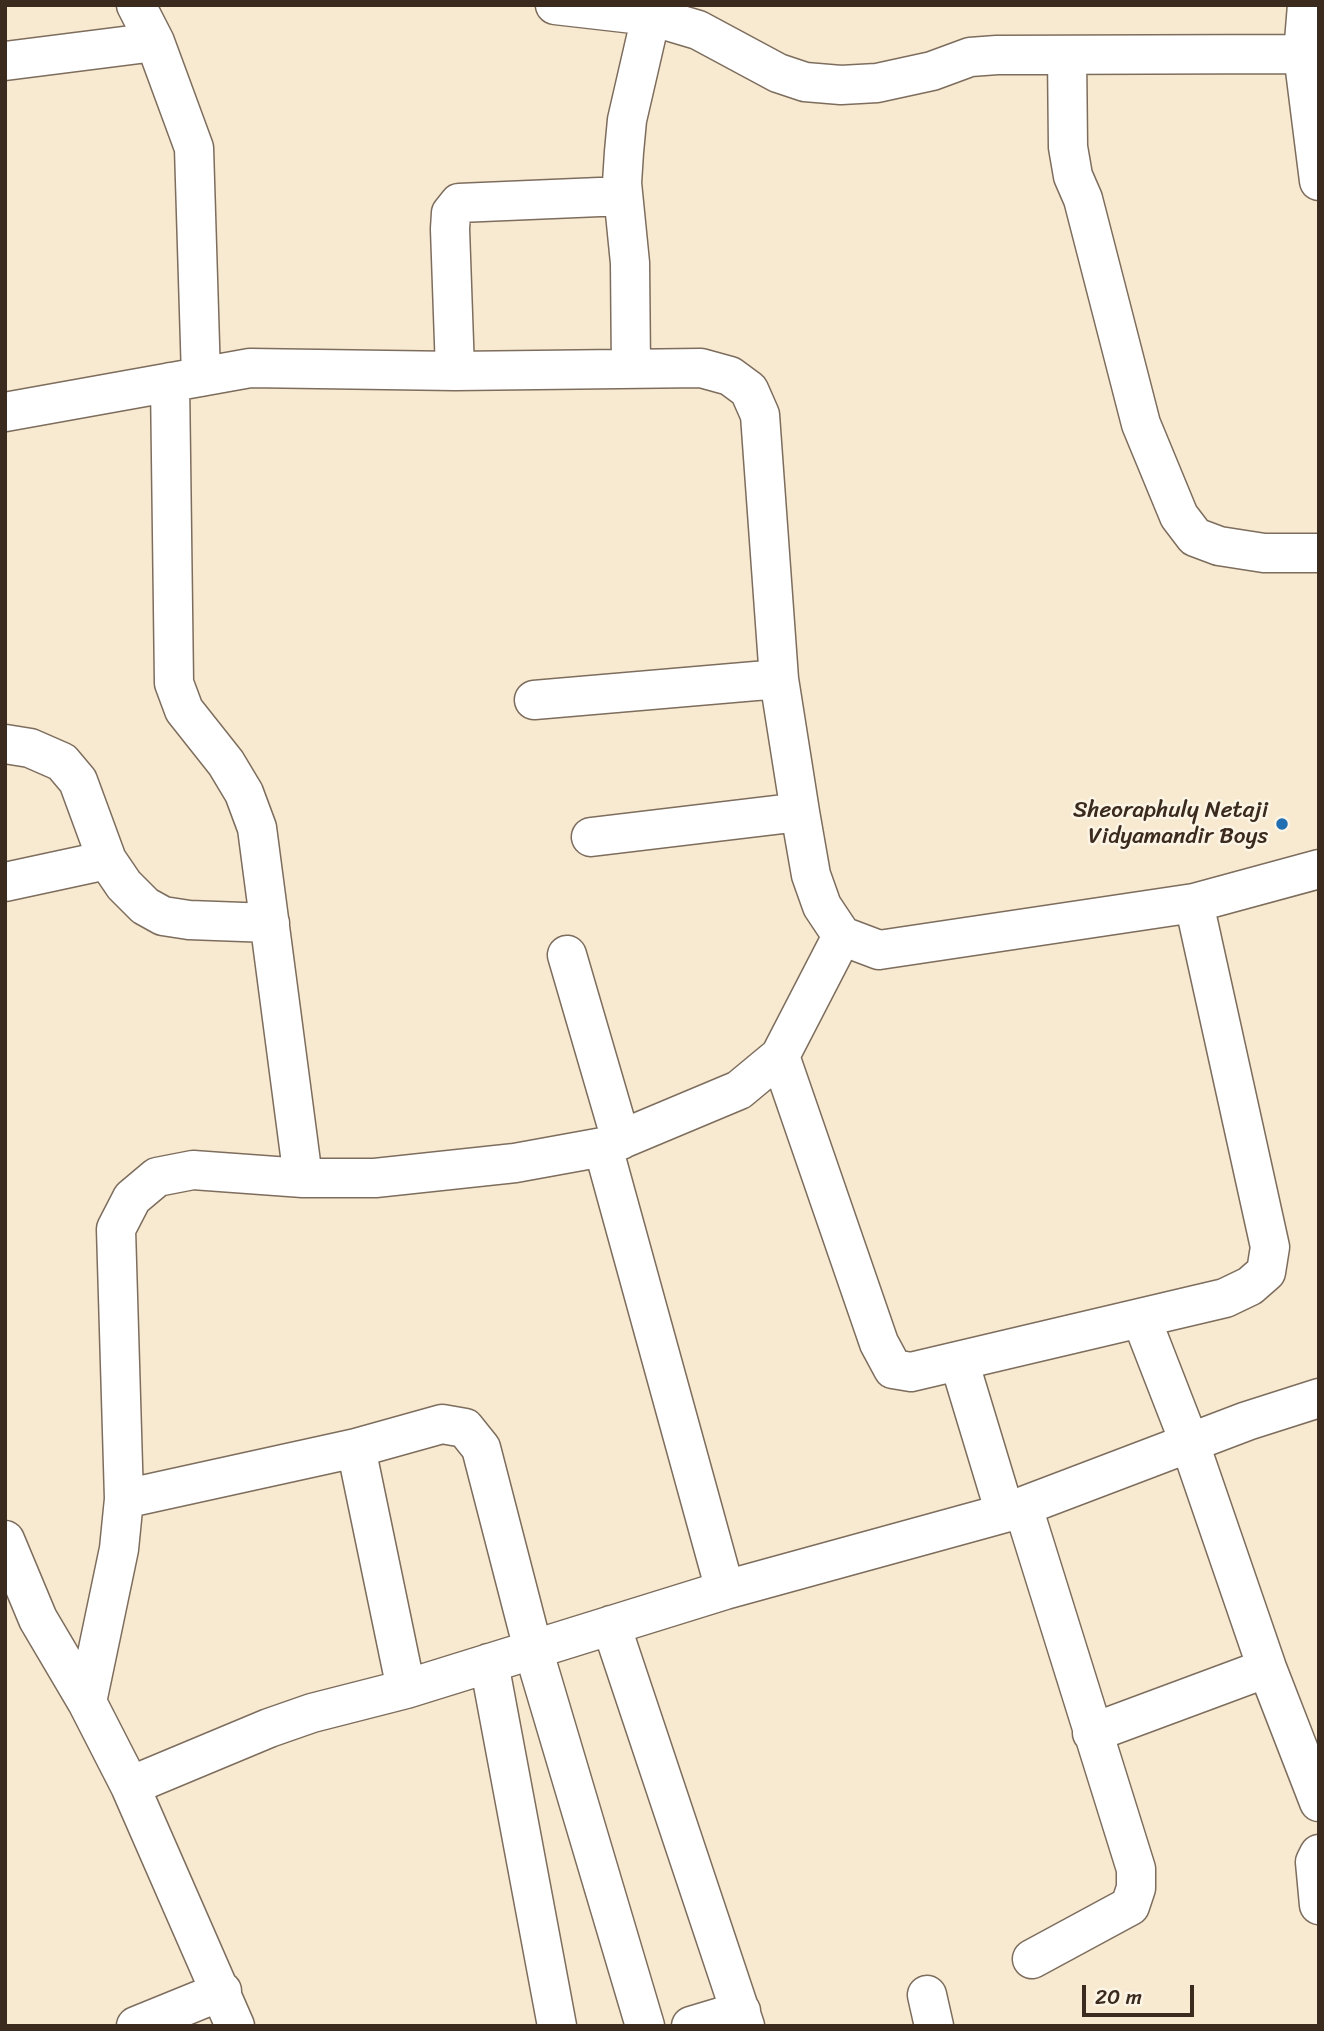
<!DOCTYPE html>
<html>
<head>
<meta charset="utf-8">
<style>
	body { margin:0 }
	#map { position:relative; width:1324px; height:2031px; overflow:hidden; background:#f8e9d1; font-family:Sriracha,sans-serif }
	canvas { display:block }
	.frame { position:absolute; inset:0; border:7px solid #3b2a1e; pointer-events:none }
	.scale { position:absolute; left:1082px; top:1985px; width:112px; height:32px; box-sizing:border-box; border:4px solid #3b2a1e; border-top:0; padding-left:9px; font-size:21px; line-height:24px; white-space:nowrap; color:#3b2a1e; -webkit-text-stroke:5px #fcf5e5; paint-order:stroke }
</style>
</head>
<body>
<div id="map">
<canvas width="1324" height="2031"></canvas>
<div class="frame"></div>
<div class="scale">20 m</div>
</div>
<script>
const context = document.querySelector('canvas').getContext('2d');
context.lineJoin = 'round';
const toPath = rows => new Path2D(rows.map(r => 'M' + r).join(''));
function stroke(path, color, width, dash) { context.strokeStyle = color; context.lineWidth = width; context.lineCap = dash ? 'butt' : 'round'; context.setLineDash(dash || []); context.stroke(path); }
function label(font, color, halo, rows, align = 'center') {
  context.font = font + ' Sriracha,sans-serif'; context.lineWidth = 5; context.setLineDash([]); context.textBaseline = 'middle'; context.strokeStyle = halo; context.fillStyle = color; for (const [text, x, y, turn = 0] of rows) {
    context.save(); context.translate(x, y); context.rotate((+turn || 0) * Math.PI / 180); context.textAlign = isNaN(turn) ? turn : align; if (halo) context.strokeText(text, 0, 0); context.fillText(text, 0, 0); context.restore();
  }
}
const street = toPath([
	[136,5,155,42,194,148,201,377],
	[555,5,651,16,698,30,778,73,805,82,841,85,877,83,932,71,970,57,997,55,1303,54],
	[1307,5,1303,54,1319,181],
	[1067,55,1068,147,1073,176,1083,199,1141,424,1179,516,1195,537,1219,546,1264,553,1319,553],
	[5,61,155,42],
	[631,369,630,263,622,183,624,152,627,120,651,16],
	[455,371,450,229,451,213,459,203,623,196],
	[170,382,174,683,184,710,226,763,244,793,257,828,303,1178],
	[5,412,250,368,455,371,701,368,730,376,749,390,760,415,779,679,800,812,811,875,822,906,842,936,879,950,1194,903,1319,869],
	[534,700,779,679],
	[5,744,30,748,62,762,78,781,107,860,124,885,145,906,163,916,189,920,270,923],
	[591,837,800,812],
	[5,882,107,860],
	[567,955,621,1140],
	[780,1056,879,1343,893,1369,911,1372,1225,1298,1250,1286,1266,1272,1270,1247,1194,903],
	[603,1147,725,1590],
	[1141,1318,1190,1444,1267,1668,1319,1802],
	[959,1361,1005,1513],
	[356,1448,406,1689],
	[124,1499,356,1448,442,1424,465,1428,481,1448,533,1649,645,2026],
	[1023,1507,1136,1869,1136,1888,1130,1906,1032,1959],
	[5,1540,38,1619,87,1702,130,1786,235,2026],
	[611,1625,745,2026],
	[489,1663,557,2026],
	[87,1702,119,1549,124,1499,116,1229,132,1198,157,1177,193,1170,303,1178,375,1178,515,1163,603,1147,739,1090,780,1056,842,936],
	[1092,1733,1267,1668],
	[130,1786,269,1728,312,1713,406,1689,725,1590,1005,1513,1247,1421,1319,1398],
	[1319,1854,1315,1862,1319,1905],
	[927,1995,934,2026],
	[136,2026,222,1991],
	[691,2026,741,2011]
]);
const markers = [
	[1282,824,7,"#1f6fb2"]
];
const poiNames = [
	["Sheoraphuly Netaji",1268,811],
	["Vidyamandir Boys",1268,837]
];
stroke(street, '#7d6d5d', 41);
stroke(street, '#fff', 38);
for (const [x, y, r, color] of markers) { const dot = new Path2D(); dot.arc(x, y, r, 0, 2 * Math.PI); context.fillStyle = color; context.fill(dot); stroke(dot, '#fcf5e5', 2.5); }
label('23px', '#3b2a1e', '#fcf5e5', poiNames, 'right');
</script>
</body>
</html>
